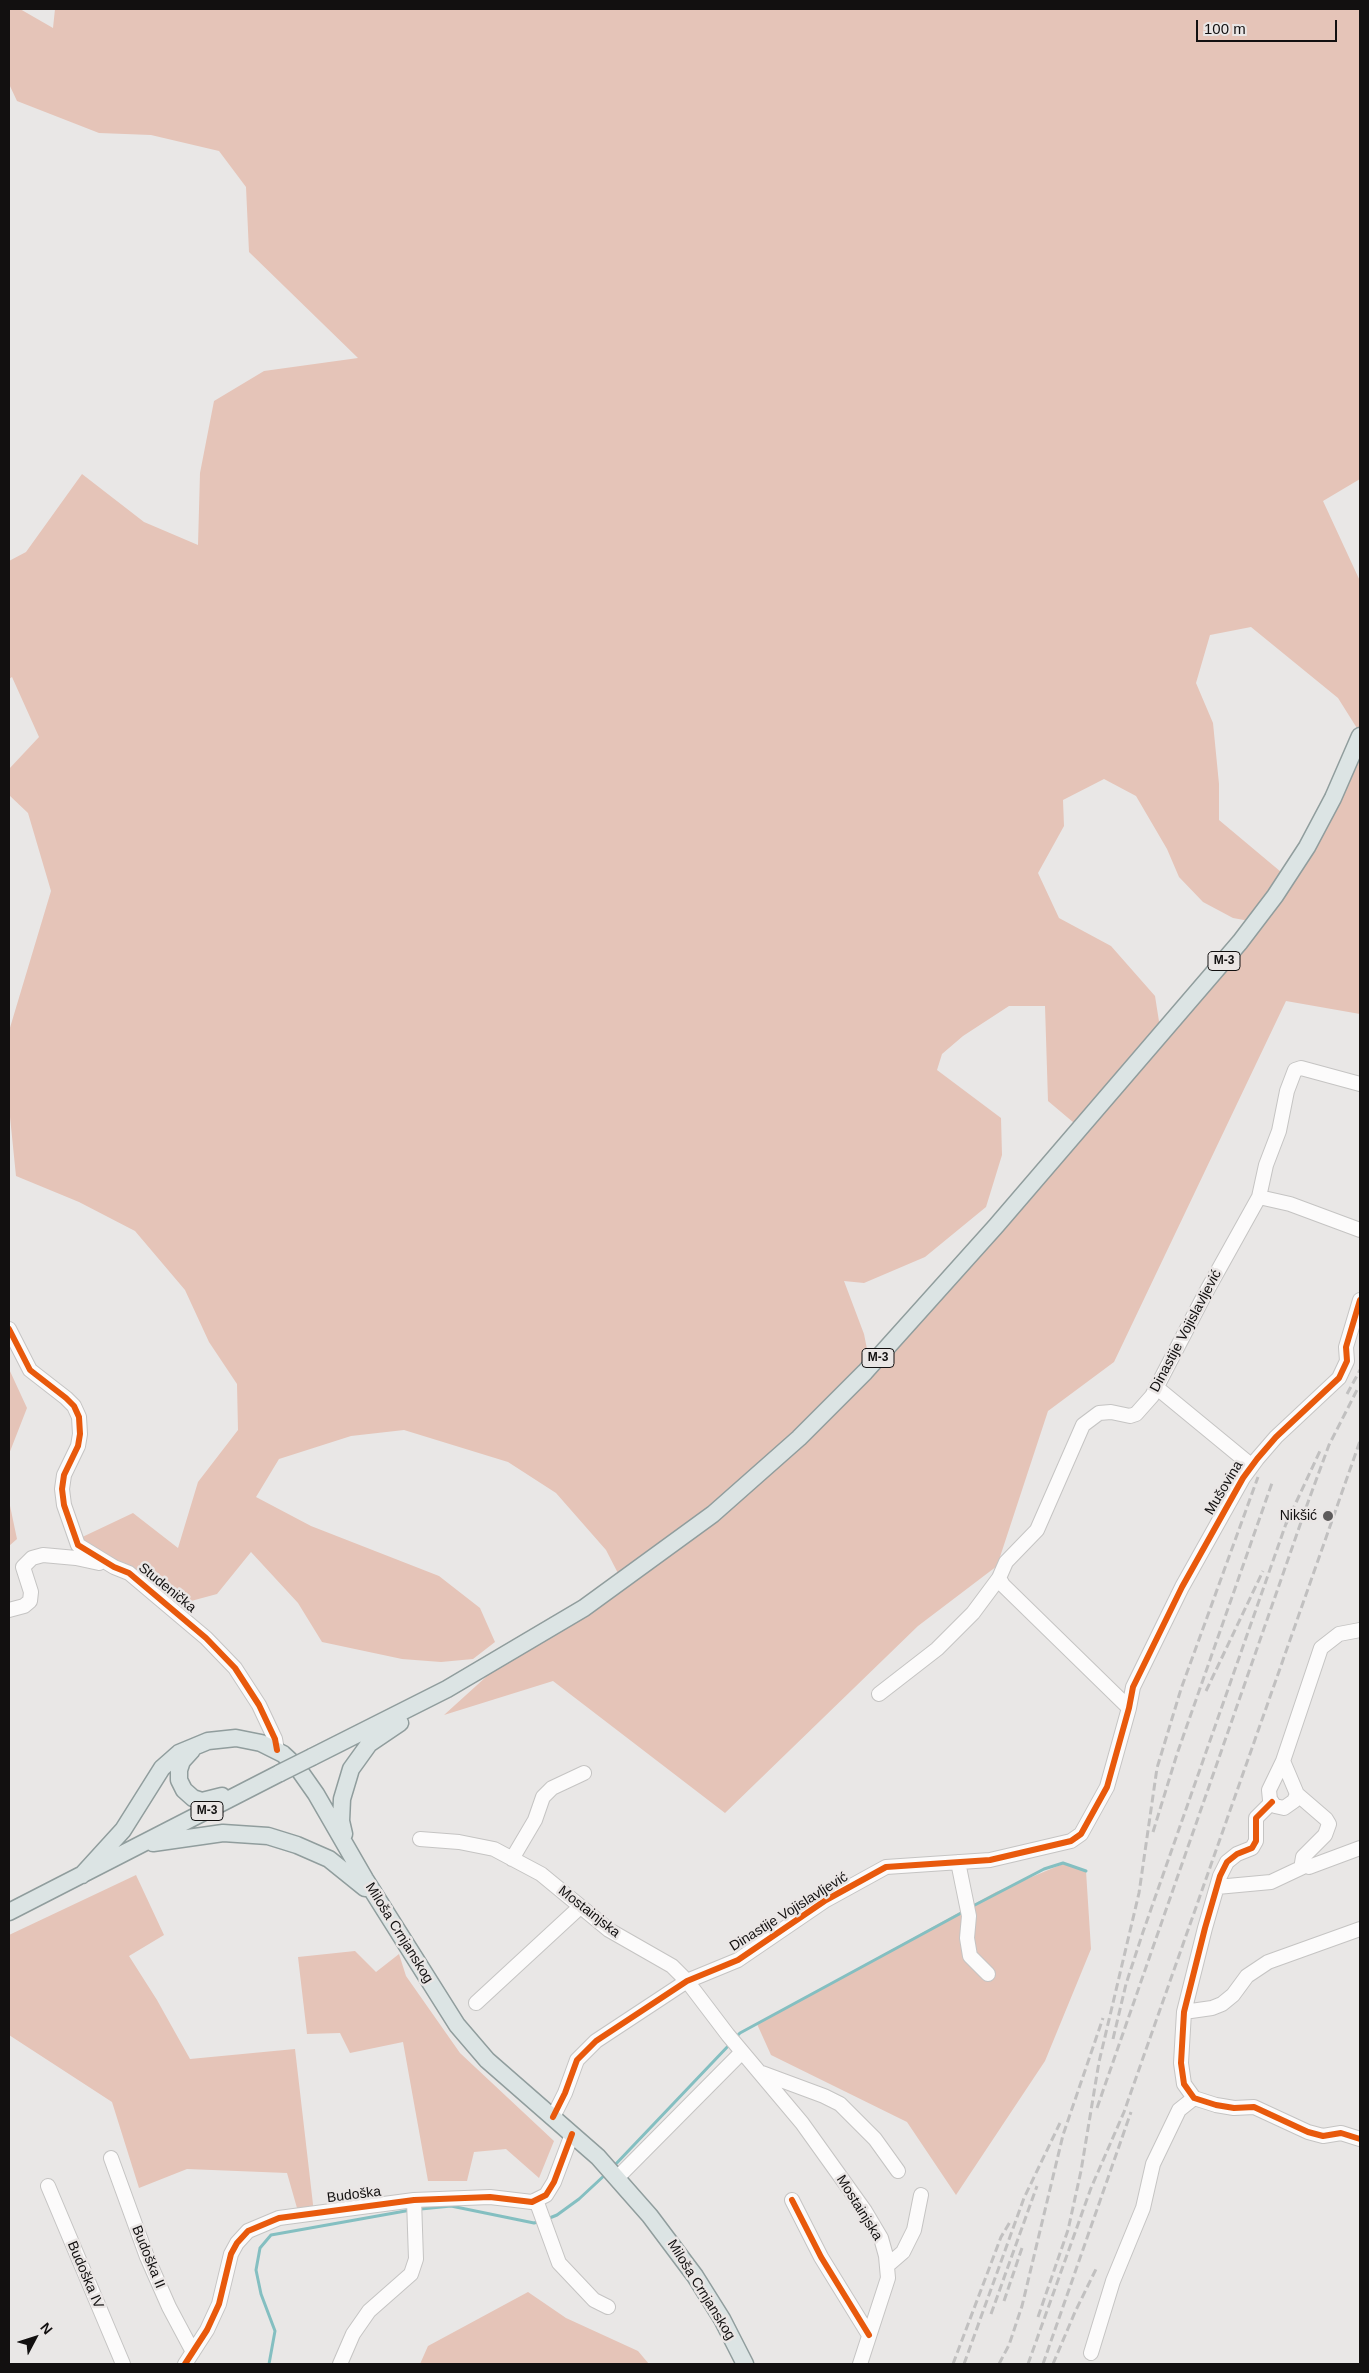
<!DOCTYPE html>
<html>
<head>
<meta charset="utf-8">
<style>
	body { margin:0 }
	#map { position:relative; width:1369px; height:2373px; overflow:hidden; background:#e9e7e6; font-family:Arial,sans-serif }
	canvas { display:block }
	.frame { position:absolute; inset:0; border:10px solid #121010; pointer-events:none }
	.north { position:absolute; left:10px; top:2313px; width:50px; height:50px; -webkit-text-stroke:4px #eae6e5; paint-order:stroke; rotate:50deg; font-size:14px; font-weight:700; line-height:20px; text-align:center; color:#121010 }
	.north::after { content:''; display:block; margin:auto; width:18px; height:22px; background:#121010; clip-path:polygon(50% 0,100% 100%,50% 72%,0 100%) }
	.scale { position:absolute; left:1196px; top:20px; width:141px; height:22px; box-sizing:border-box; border:2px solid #121010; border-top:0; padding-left:6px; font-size:15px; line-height:18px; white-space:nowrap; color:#121010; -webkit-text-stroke:4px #eae6e5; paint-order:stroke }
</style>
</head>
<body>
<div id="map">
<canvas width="1369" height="2373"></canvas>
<div class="frame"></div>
<div class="north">N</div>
<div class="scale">100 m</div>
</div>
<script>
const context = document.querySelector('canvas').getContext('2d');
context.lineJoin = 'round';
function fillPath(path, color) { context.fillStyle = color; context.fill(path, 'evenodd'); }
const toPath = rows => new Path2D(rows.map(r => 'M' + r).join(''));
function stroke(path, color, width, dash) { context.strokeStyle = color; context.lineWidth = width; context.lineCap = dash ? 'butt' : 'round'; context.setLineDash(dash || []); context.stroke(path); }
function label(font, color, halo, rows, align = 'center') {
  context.font = font + ' Arial,sans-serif'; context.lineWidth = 5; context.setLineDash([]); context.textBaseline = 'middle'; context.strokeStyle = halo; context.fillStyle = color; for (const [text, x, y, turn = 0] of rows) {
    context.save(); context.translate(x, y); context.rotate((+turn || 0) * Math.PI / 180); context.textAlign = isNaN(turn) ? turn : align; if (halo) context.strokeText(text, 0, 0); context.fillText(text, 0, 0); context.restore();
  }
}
const green = toPath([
	[9,9,20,9,53,28,55,9,1360,9,1360,479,1323,501,1360,581,1360,733,1338,698,1251,627,1210,635,1196,683,1213,723,1219,784,1219,820,1287,877,1360,736,1360,1014,1286,1001,1114,1362,1048,1411,997,1566,918,1626,725,1813,553,1681,444,1715,519,1647,622,1581,606,1550,556,1493,508,1462,404,1430,351,1436,279,1459,256,1497,311,1526,439,1576,480,1608,495,1642,473,1659,441,1662,402,1659,322,1642,298,1603,251,1552,217,1594,191,1601,157,1594,76,1540,133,1513,178,1548,198,1482,238,1430,237,1384,209,1342,185,1290,135,1231,79,1202,16,1176,9,1107,9,1031,51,891,28,813,9,795,9,769,39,737,12,677,9,679,9,561,26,552,82,474,144,522,198,545,200,473,214,401,264,371,358,358,249,252,246,187,219,151,151,135,99,133,17,101,9,84],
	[1104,779,1136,796,1167,849,1179,877,1203,902,1233,918,1255,922,1161,1034,1155,996,1111,946,1059,918,1038,873,1064,826,1063,800],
	[1009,1006,1045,1006,1048,1101,1080,1128,870,1364,864,1334,844,1281,864,1283,925,1257,986,1207,1002,1155,1001,1118,937,1070,942,1054,963,1036],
	[9,1369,27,1408,9,1454],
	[9,1501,17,1539,9,1546],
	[1065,1863,1086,1871,1091,1949,1045,2061,956,2195,907,2122,771,2055,757,2024,996,1892],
	[136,1875,164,1935,129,1956,157,2000,190,2059,295,2049,314,2213,299,2215,287,2173,187,2169,139,2188,112,2102,9,2035,9,1935],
	[355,1951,376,1972,399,1954,406,1976,460,2053,554,2141,539,2178,506,2149,474,2152,467,2181,428,2181,403,2042,350,2053,340,2033,307,2034,298,1957],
	[528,2292,566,2318,638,2351,649,2364,420,2364,428,2346]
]);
const stream = toPath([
	[971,1907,1044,1869,1063,1863,1086,1871],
	[735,2038,740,2033,963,1912],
	[613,2167,731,2043],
	[421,2209,451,2206,534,2223,541,2221],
	[547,2219,557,2215,579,2199,607,2173],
	[269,2364,275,2331,261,2294,256,2270,260,2248,271,2235,411,2210]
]);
const minor = toPath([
	[1259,1197,1290,1204,1360,1230],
	[9,1329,30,1370,66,1398,74,1406,79,1417,80,1434,78,1446,64,1475,62,1489,64,1505,78,1545,114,1567,129,1573,206,1638,235,1668,259,1705,275,1739,277,1750],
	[1156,1387,1252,1466],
	[999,1578,1003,1585,1129,1708],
	[9,1610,24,1606,30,1601,31,1592,23,1567,32,1558,43,1555,76,1558,99,1563],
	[879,1694,937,1649,973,1613,999,1578,1006,1562,1037,1530,1083,1425,1099,1413,1111,1412,1130,1416,1136,1414,1152,1396,1205,1294,1259,1197,1266,1165,1279,1131,1287,1091,1295,1070,1301,1068,1360,1084],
	[1283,1761,1297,1794,1326,1819,1329,1824,1325,1835,1303,1857,1302,1863,1309,1867,1360,1848],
	[1297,1794,1294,1801,1284,1808,1275,1806,1270,1800,1269,1790,1283,1761,1321,1648,1339,1634,1360,1630],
	[1272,1802,1256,1818,1256,1841,1252,1848,1237,1854,1227,1862,1220,1876,1205,1928,1184,2012,1181,2063,1184,2084,1194,2098,1216,2105,1234,2108,1254,2107,1308,2132,1323,2136,1341,2133,1360,2139],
	[420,1839,459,1842,494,1849,541,1874,609,1930,672,1966,687,1981,728,2035,802,2123,865,2211,881,2238,886,2256,888,2278,860,2364],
	[512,1859,535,1820,543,1797,552,1788,584,1773],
	[958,1862,969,1916,967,1938,970,1956,988,1974],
	[1217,1887,1271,1882,1305,1866],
	[476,2003,580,1907],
	[1184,2012,1212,2008,1222,2004,1233,1995,1247,1976,1268,1962,1360,1929],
	[762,2073,824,2096,840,2104,875,2139,898,2171],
	[553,2117,565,2093,577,2060,596,2041,687,1981,738,1960,826,1900,886,1867,990,1860,1071,1841,1081,1834,1107,1787,1129,1708,1133,1687,1182,1587,1243,1478,1257,1459,1276,1437,1339,1378,1347,1361,1346,1347,1360,1300],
	[111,2158,147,2257,169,2307,193,2352],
	[617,2178,742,2052],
	[48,2186,123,2364],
	[536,2200,559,2263,594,2300,608,2307],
	[792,2200,821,2257,869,2335],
	[888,2265,903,2252,914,2230,921,2195],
	[1091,2353,1113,2281,1143,2208,1153,2164,1179,2110,1194,2098],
	[185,2364,207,2330,219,2304,231,2254,237,2243,248,2231,279,2218,414,2200,490,2197,532,2202,546,2195,554,2182,572,2134],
	[340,2364,353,2334,369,2311,411,2274,416,2259,414,2200]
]);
const major = toPath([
	[192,1750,182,1761,179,1770,179,1780,184,1790,193,1798,202,1801,222,1796],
	[312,1757,447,1689,584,1608,713,1514,799,1438,865,1372,996,1226,1240,942,1275,896,1307,847,1333,798,1360,736],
	[344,1834,341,1821,342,1799,351,1769,369,1744,400,1723],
	[153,1843,223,1833,268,1836,297,1845,329,1859,365,1888],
	[82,1875,123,1830,162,1768,179,1753,208,1741,236,1738,261,1743,283,1754,297,1767,316,1794,365,1879,457,2025,487,2060,598,2157,650,2216,695,2276,722,2319,745,2364],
	[9,1912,280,1773]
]);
const rail = toPath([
	[1347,1394,1360,1370],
	[1286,1524,1320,1451],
	[1206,1691,1263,1571],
	[1153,1832,1177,1754,1272,1483],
	[1113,2039,1126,1984,1143,1932,1288,1518],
	[1097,2108,1307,1505,1329,1445,1357,1390],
	[1004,2301,1023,2245],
	[991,2314,1037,2186],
	[1038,2317,1068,2230,1081,2171,1099,2062,1139,1893,1157,1768,1181,1689,1258,1477],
	[953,2364,1001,2237,1010,2222],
	[964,2364,1024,2198,1060,2123],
	[999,2364,1009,2345,1022,2306,1063,2135,1103,2018],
	[1028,2364,1091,2188,1124,2112,1360,1441],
	[1043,2364,1131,2112],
	[1053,2364,1075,2312,1097,2267]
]);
const majorBridge = toPath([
	[280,1773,312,1757]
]);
const cycleway = toPath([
	[9,1329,30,1370,66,1398,74,1406,79,1417,80,1434,78,1446,64,1475,62,1489,64,1505,78,1545,114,1567,129,1573,206,1638,235,1668,259,1705,275,1739,277,1750],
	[1272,1802,1256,1818,1256,1841,1252,1848,1237,1854,1227,1862,1220,1876,1205,1928,1184,2012,1181,2063,1184,2084,1194,2098,1216,2105,1234,2108,1254,2107,1308,2132,1323,2136,1341,2133,1360,2139],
	[553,2117,565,2093,577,2060,596,2041,687,1981,738,1960,826,1900,886,1867,990,1860,1071,1841,1081,1834,1107,1787,1129,1708,1133,1687,1182,1587,1243,1478,1257,1459,1276,1437,1339,1378,1347,1361,1346,1347,1360,1300],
	[792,2200,821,2257,869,2335],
	[185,2364,207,2330,219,2304,231,2254,237,2243,248,2231,279,2218,414,2200,490,2197,532,2202,546,2195,554,2182,572,2134]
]);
const markers = [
	[1328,1516,6,"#5d5b5b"]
];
const shields = [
	[1224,961,32],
	[878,1358,32],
	[207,1811,32]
];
const shieldNames = [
	["M-3",1224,961],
	["M-3",878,1358],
	["M-3",207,1811]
];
const streetNames = [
	["Dinastije Vojislavljević",1186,1331,-62],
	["Mušovina",1224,1488,-59],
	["Studenička",167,1588,39],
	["Mostainjska",589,1912,38],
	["Dinastije Vojislavljević",789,1912,-32],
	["Miloša Crnjanskog",399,1933,58],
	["Budoška",354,2195,-7],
	["Mostainjska",859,2208,58],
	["Budoška II",148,2257,68],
	["Budoška IV",85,2275,67],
	["Miloša Crnjanskog",701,2290,58]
];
const poiNames = [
	["Nikšić",1317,1516]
];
fillPath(green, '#e5c4b8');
stroke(stream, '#84bfc1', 3);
stroke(minor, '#c5c4c3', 16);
stroke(major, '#909d9d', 19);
stroke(minor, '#fcfbfb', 14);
stroke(major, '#dce4e4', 16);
stroke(rail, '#c1c0c0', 3, [8, 4]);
stroke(majorBridge, '#909d9d', 19, []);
stroke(majorBridge, '#dce4e4', 16);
stroke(cycleway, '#e8590c', 6);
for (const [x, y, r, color] of markers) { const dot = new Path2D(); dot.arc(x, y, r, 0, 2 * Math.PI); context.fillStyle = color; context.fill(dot); stroke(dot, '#eae6e5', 2); }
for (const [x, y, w] of shields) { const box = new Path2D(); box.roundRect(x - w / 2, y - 9.5, w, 19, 4); context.fillStyle = '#eae6e5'; context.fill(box); stroke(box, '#121010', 1); }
label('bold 12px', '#121010', null, shieldNames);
label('14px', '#121010', '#eae6e5', streetNames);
label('14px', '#121010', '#eae6e5', poiNames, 'right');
</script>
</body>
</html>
